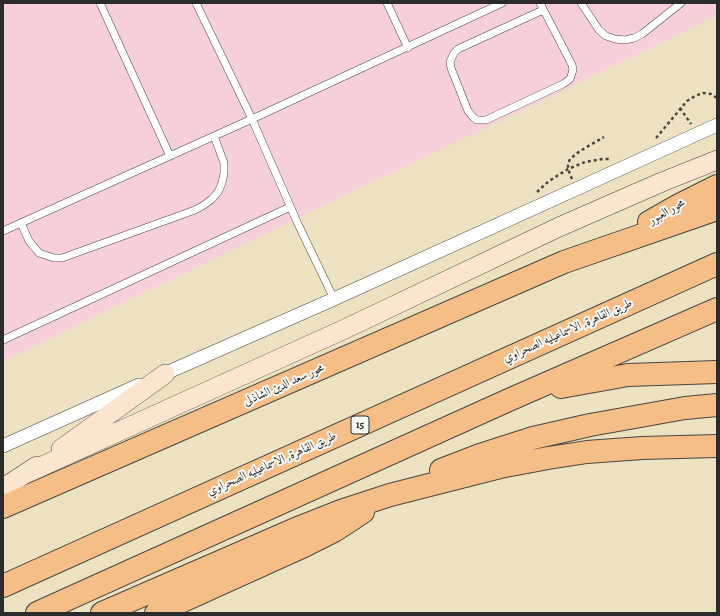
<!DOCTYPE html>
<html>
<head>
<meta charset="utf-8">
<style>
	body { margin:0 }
	#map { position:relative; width:720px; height:616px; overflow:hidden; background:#ece1c0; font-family:Alegreya,serif }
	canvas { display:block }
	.frame { position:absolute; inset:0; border:4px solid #2b2b2b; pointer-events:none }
</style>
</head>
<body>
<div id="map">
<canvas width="720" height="616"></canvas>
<div class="frame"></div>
</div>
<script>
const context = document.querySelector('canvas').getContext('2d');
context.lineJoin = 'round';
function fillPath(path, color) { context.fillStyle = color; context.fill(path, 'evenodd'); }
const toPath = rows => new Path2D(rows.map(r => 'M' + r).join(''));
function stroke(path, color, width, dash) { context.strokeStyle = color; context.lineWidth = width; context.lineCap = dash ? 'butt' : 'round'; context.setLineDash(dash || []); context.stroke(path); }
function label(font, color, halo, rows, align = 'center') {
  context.font = font + ' Alegreya,Amiri,serif'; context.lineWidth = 4; context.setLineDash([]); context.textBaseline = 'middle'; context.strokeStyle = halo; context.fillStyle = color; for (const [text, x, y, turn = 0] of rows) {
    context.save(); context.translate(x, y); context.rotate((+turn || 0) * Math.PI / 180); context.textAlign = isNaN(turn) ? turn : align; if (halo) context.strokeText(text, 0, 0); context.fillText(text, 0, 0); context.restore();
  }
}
const built = toPath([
	[3,3,717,3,717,16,3,361]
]);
const path = toPath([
	[680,108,691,124],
	[656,138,687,101,695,96,703,93,711,94,717,98],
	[572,179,568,169,568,164,570,159,580,151,604,137],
	[537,192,549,181,568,169,585,162,603,159,610,159]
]);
const lane = toPath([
	[100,3,170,156],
	[196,3,252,119,298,224,334,299],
	[387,3,408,48],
	[540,3,570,61,572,65,573,70,570,79,563,84,486,120,477,120,474,118,468,111,451,68,450,62,454,53,458,49,543,10],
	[581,3,599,30,606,36,615,39,625,40,634,38,642,34,681,3],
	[21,223,29,241,39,253,54,258,62,258,195,210,204,205,212,199,218,192,222,183,224,173,224,163,214,136],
	[3,231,252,119,502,3],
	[3,340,290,207]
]);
const street = toPath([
	[157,377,334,299,717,125],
	[3,446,139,385]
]);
const secondary = toPath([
	[61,449,165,374],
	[27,473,347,328,559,227,662,182,717,160],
	[3,488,37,466]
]);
const highway = toPath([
	[649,222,679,205,717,186],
	[561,387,628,375,717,372],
	[441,470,480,455,533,438,590,425,685,408,717,405],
	[3,507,564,262,717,209],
	[3,586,717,264],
	[37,613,511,399,717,309],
	[102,613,293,530,341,511,390,495,500,467,548,458,587,452,642,448,717,446],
	[156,613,304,546,334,531,363,512]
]);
const shields = [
	[360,425,18]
];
const shieldNames = [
	["15",360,425]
];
const streetNames = [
	["محور العبور",667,212,-30],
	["طريق القاهرة, الاسماعيليه الصحراوي",568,331,-24],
	["محور سعد الدين الشاذلى",284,385,-24],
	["طريق القاهرة, الاسماعيليه الصحراوي",272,464,-24]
];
fillPath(built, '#f6cfd9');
stroke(lane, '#484641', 8);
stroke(street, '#484641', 14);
stroke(secondary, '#484641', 20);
stroke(highway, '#484641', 24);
stroke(path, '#484641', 2.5, [3, 3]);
stroke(lane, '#fff', 7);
stroke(street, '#fff', 13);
stroke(secondary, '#fbe5cf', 19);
stroke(highway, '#f6be87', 22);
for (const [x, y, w] of shields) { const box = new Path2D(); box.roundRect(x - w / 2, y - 9, w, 18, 3); context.fillStyle = '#f6f6f2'; context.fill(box); stroke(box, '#2b2b2b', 1); }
label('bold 11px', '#2b2b2b', null, shieldNames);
label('12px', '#2b2b2b', '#f6f6f2', streetNames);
</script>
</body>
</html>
